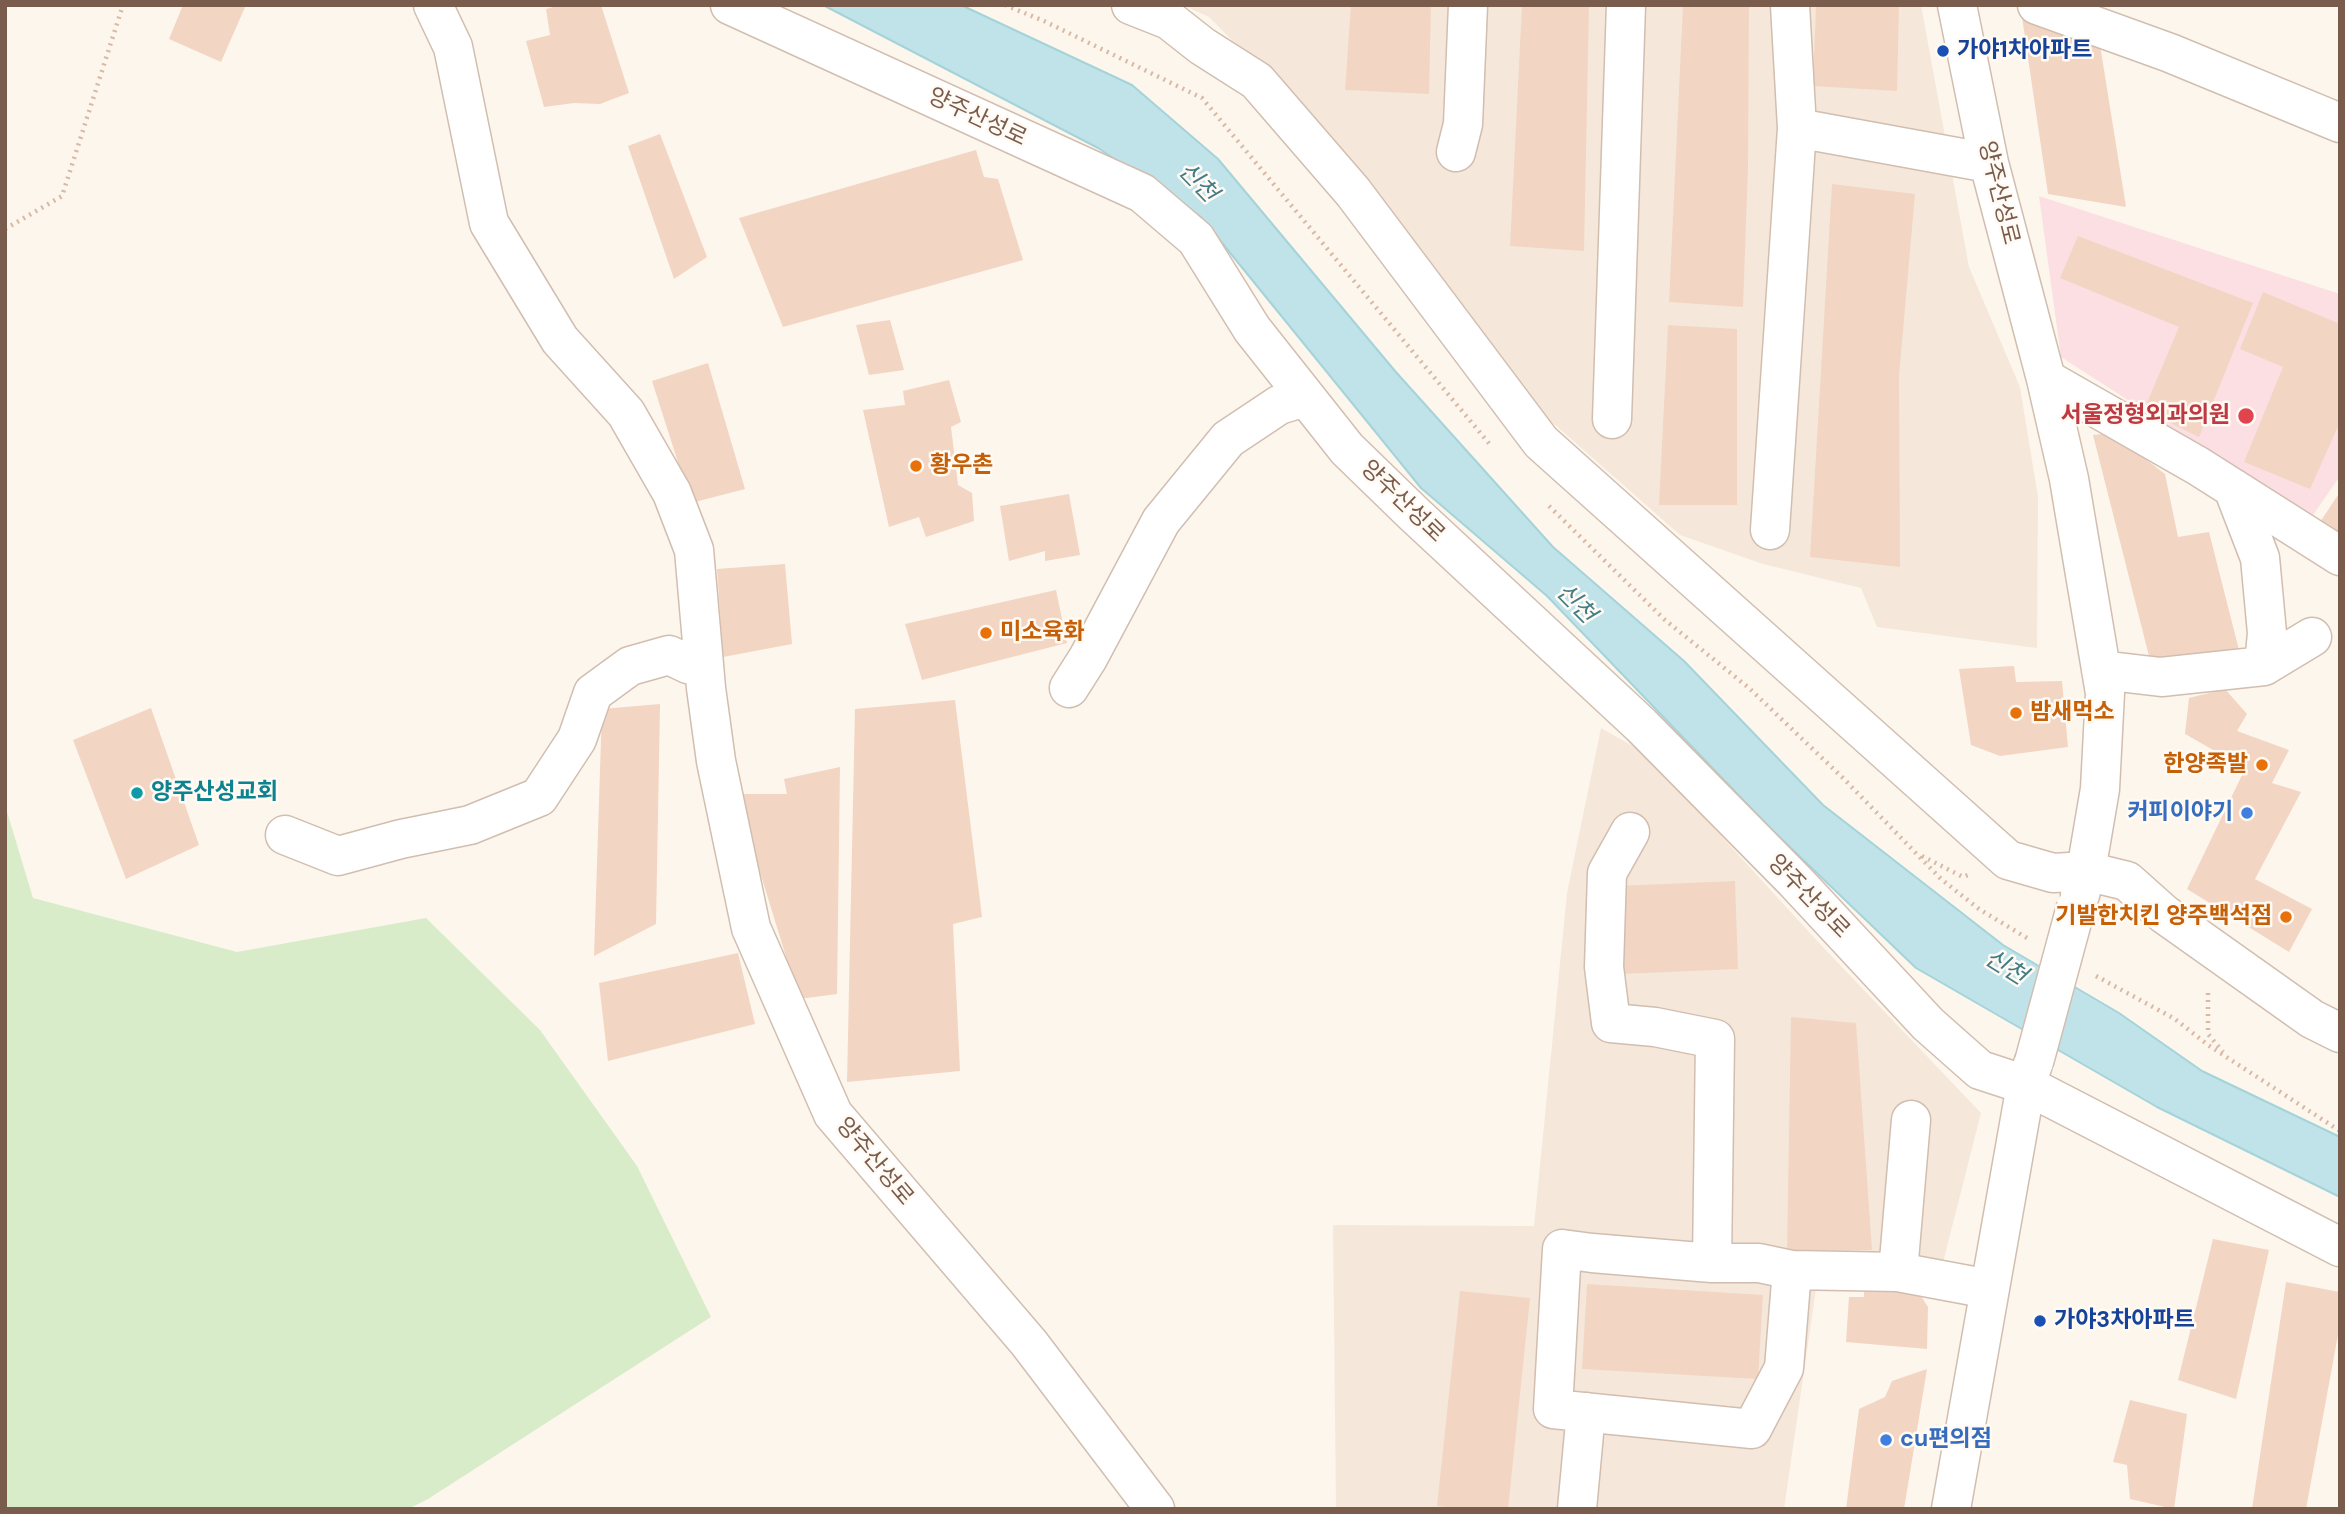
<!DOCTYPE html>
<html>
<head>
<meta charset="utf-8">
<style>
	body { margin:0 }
	#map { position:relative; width:2345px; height:1514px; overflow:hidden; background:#fdf6ec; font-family:"DM Sans",sans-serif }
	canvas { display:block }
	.frame { position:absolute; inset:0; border:7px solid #7a5c4d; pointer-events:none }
</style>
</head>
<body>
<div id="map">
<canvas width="2345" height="1514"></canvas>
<div class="frame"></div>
</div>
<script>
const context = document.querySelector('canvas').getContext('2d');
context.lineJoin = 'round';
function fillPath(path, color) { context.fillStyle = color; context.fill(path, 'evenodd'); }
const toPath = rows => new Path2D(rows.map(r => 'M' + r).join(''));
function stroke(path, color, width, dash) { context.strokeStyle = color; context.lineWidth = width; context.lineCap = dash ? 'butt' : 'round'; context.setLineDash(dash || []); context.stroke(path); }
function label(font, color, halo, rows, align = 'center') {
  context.font = font + ' "DM Sans","Noto Sans KR",sans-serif'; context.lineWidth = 5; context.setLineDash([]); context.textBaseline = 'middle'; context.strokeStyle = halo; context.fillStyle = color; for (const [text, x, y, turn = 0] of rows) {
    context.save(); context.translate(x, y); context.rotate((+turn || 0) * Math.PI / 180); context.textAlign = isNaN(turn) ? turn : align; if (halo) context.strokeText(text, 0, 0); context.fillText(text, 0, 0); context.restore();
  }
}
const residential = toPath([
	[1183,5,1921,5,1969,267,2020,387,2038,497,2037,648,1877,627,1861,588,1763,564,1680,535,1528,401,1286,95,1209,17],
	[1601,728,1645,753,1821,945,1981,1113,1936,1290,1817,1282,1784,1509,1336,1509,1333,1225,1534,1226,1567,893]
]);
const medical = toPath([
	[2039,196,2340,294,2340,476,2311,518,2061,357]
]);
const green = toPath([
	[5,805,33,898,237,952,426,918,540,1030,637,1166,711,1317,428,1499,408,1509,5,1509]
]);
const water = toPath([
	[823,5,961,5,1132,85,1218,159,1395,371,1553,547,1684,661,1823,805,2003,945,2119,1013,2202,1071,2340,1137,2340,1197,2157,1107,1916,968,1772,830,1547,596,1421,488,1201,217,1098,148,823,5]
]);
const building = toPath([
	[183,5,246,5,221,62,169,39],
	[561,5,601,5,629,93,600,104,574,103,544,107,526,41,550,35,546,9],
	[1351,5,1431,5,1429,94,1345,90],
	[1522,5,1589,5,1584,251,1510,246],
	[1683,5,1749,5,1748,167,1743,307,1669,302],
	[1816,5,1899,5,1897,91,1813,86],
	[2022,17,2100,45,2126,207,2048,194],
	[660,134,707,257,674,279,628,146],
	[976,150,984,177,998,179,1023,260,783,327,739,218],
	[1832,184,1915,194,1899,376,1900,567,1810,557],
	[2078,236,2253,303,2199,437,2144,410,2179,327,2060,278],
	[2263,292,2340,324,2340,422,2310,489,2244,462,2283,367,2240,349],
	[890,320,904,370,869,375,856,325],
	[1668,325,1737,329,1737,505,1659,505],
	[708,363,745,489,691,503,652,381],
	[949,380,961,422,951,427,958,485,972,493,974,521,926,537,919,517,889,527,863,410,905,405,903,391],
	[2111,433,2165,474,2178,537,2209,532,2240,654,2151,664,2093,435],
	[2340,492,2340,534,2320,522],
	[1069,494,1080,555,1045,561,1045,551,1009,561,1000,506],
	[785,564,792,644,723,657,717,569],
	[1056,590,1067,643,922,680,905,624],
	[2014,666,2016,682,2062,681,2068,747,2000,756,1971,745,1959,669],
	[2225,689,2247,714,2237,731,2289,750,2272,783,2301,792,2255,879,2312,909,2289,952,2187,889,2243,773,2222,755,2185,734,2189,698],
	[955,700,982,917,953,924,960,1071,847,1082,855,709],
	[660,704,656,924,594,956,602,709],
	[151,708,199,845,126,879,73,740],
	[840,767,837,994,799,999,736,794,787,794,784,779],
	[1735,881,1738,969,1621,974,1617,886],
	[738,953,755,1024,608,1061,599,983],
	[1791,1017,1856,1023,1872,1250,1787,1251],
	[2213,1239,2269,1250,2236,1399,2178,1380],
	[2286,1282,2340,1292,2340,1324,2306,1509,2252,1509],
	[1587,1284,1763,1295,1758,1379,1582,1369],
	[1864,1289,1919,1293,1928,1307,1927,1349,1846,1342,1849,1297,1864,1297],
	[1460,1291,1530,1298,1508,1509,1462,1509,1437,1506],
	[1927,1369,1904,1509,1846,1509,1859,1409,1885,1397,1892,1381],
	[2130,1400,2187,1414,2174,1509,2130,1499,2127,1465,2113,1462]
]);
const path = toPath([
	[1005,5,1044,21,1202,98,1492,447],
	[5,229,62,196,123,5],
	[1549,506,1665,620,1749,688,1844,779,1941,879,1979,909,2027,938],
	[1922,856,1963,877,1968,875],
	[2096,976,2175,1019,2208,1045,2340,1131],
	[2208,993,2208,1034,2223,1052]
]);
const minor = toPath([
	[433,5,453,47,489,223,560,340,626,413,672,493,694,550,706,688,716,761,751,928,833,1114,1029,1343,1155,1509],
	[730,5,1142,193,1196,239,1252,329,1347,449,1414,514,1641,725,1795,881,1928,1024,1980,1070,2026,1085,2340,1247],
	[1131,5,1169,20,1202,46,1257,81,1353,192,1541,442,2008,860,2053,873,2086,871,2127,881,2164,914,2188,931,2312,1019,2340,1033],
	[1790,5,1797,128,1989,163],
	[1957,5,1989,163,2046,379,2069,479,2105,693,2100,789,2086,871,2080,895],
	[2037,5,2170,53,2340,123],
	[1456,152,1463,124,1468,5],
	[2046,379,2198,466,2340,556],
	[1612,419,1626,5],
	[1770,530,1797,128],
	[2264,666,2312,637],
	[2101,670,2161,677,2264,666,2267,633,2260,558,2233,488],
	[1069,688,1088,658,1161,521,1228,439,1279,405,1305,397],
	[1630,832,1607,873,1604,967,1611,1023,1655,1027,1715,1039,1712,1263],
	[285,835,338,856,401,839,470,825,539,797,577,739,593,693,630,666,669,655,688,664,704,668],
	[1792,1270,1784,1368,1752,1429,1553,1409,1562,1249,1592,1253,1712,1263,1759,1263,1792,1270,1898,1272,1989,1289],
	[1898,1272,1911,1120],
	[1577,1509,1586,1412],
	[1951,1509,2026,1085,2033,1064]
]);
const minorBridge = toPath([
	[2034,1062,2076,907]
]);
const markers = [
	[1943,51,7,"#1a4fb4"],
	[2246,416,9,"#e0444e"],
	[916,466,7,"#e8710a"],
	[986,633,7,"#e8710a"],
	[2016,713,7,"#e8710a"],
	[2262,765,7,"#e8710a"],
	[137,793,7,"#0f9aa8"],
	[2247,813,7,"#3f7fe0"],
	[2286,917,7,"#e8710a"],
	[2040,1321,7,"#1a4fb4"],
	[1886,1440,7,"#3f7fe0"]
];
const transitNames = [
	["가야1차아파트",1957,51],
	["가야3차아파트",2054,1321]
];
const streetNames = [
	["양주산성로",977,118,25],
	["양주산성로",1998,193,76],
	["양주산성로",1402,502,44],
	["양주산성로",1808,897,46],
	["양주산성로",874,1162,50]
];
const healthNames = [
	["서울정형외과의원",2230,416]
];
const foodNames = [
	["황우촌",930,466],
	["미소육화",1000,633],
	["밤새먹소",2030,713],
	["한양족발",2248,765,"right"],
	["기발한치킨 양주백석점",2272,917,"right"]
];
const cultureNames = [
	["양주산성교회",151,793]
];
const shopNames = [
	["커피이야기",2233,813],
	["cu편의점",1900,1440,"left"]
];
const waterNames = [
	["신천",1197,183,46],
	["신천",1575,604,45],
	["신천",2005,968,32]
];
fillPath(residential, '#f5e8da');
fillPath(medical, '#fbdfe3');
fillPath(green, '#d8ecc9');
fillPath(water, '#bfe3e8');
stroke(water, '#a5d3da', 2);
fillPath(building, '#f3d5c3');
stroke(minor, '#d1beb0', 41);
stroke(path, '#d9b8a5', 4.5, [2, 5]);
stroke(minor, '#fff', 38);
stroke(minorBridge, '#d1beb0', 41, []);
stroke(minorBridge, '#fff', 38);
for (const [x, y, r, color] of markers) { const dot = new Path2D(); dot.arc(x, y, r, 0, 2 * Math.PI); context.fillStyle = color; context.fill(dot); stroke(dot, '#fffaf3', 2.5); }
label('bold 23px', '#164399', '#fffaf3', transitNames, 'left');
label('23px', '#7a5c4d', '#fffaf3', streetNames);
label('bold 23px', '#be3a42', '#fffaf3', healthNames, 'right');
label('bold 23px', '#c56008', '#fffaf3', foodNames, 'left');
label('bold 23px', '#0d838f', '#fffaf3', cultureNames, 'left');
label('bold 23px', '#366cbe', '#fffaf3', shopNames, 'right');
label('italic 24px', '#437c86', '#fffaf3', waterNames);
</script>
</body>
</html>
